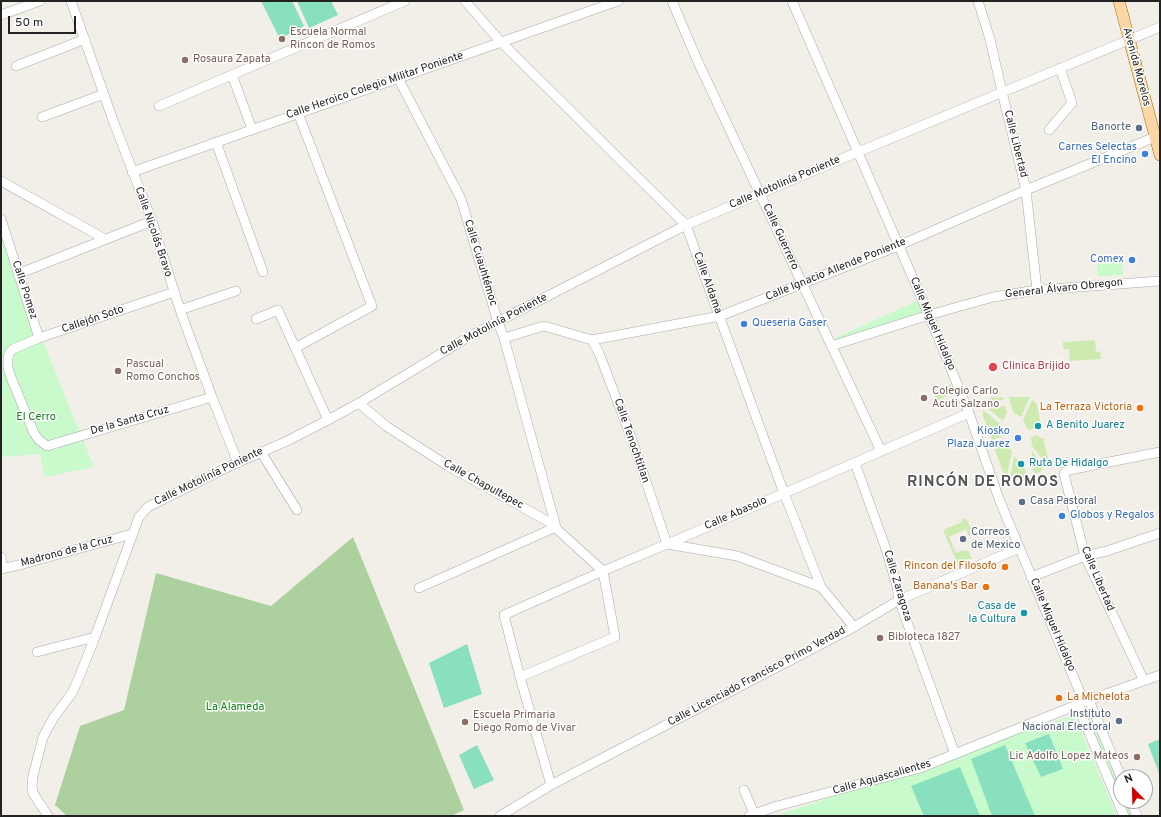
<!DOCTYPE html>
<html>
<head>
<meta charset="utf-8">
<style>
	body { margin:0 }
	#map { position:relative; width:1161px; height:817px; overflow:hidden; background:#f2efe9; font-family:Overpass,sans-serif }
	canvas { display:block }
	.frame { position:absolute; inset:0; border:2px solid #222; pointer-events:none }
	.north { position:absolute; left:1113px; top:769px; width:40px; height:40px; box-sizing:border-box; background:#fff; border:1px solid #a7a7a7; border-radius:50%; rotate:337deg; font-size:11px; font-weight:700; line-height:16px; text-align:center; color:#222 }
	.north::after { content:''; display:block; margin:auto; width:14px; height:18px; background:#d40000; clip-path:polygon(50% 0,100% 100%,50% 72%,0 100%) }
	.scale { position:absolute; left:8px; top:16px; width:68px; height:18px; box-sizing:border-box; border:2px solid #222; border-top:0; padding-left:5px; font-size:12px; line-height:14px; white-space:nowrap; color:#222; -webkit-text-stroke:3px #fff; paint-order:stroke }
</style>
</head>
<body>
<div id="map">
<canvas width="1161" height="817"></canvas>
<div class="frame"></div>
<div class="north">N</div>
<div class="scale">50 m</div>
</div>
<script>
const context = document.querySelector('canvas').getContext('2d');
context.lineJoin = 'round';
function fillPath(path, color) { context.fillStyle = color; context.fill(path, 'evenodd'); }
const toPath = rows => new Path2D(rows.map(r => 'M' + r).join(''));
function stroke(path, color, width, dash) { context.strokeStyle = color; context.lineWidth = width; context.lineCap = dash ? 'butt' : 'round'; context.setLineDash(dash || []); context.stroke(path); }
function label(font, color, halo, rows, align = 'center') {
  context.font = font + ' Overpass,sans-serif'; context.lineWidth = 3; context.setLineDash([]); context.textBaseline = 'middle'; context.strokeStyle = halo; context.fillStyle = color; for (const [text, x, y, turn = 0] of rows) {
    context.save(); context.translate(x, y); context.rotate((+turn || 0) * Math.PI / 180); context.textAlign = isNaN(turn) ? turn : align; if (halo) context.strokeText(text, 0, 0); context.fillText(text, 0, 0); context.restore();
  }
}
const grass = toPath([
	[1095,340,1096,352,1100,351,1101,359,1070,361,1069,349,1063,349,1063,342],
	[950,384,954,392,937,401,933,391,940,388,941,390,948,388,947,385],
	[1003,397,1004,399,995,402,997,408,1005,406,1007,413,1003,421,984,405,985,401,990,398],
	[1009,397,1030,397,1021,417,1013,412],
	[1032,400,1036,403,1038,409,1040,422,1037,423,1036,428,1028,430,1023,420],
	[983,410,1003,426,1004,436,992,440,983,416],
	[1037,435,1040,438,1043,438,1048,458,1046,464,1032,446,1031,437],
	[1006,444,1012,452,1007,475,1004,473,1002,469,994,448],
	[1032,451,1044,467,1040,472,1035,474,1029,460,1032,456],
	[1014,456,1020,462,1017,462,1019,468,1024,467,1028,477,1018,480,1010,478],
	[966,518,973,534,969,536,966,529,949,537,956,553,964,550,965,551,968,550,972,559,958,565,943,530,962,522,961,520]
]);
const forest = toPath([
	[353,537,464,810,451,816,67,816,55,805,80,726,124,710,156,573,271,606]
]);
const park = toPath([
	[1,219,40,334,94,467,45,477,40,454,1,457],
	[1121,262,1123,275,1098,276,1097,264],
	[919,300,923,311,834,344,831,340],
	[1086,703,1121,779,1121,801,1130,801,1136,816,1125,816,1083,718],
	[1074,715,1117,816,775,816]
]);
const pitch = toPath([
	[261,1,292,1,304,26,280,39],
	[297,1,331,1,338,15,309,28],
	[467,644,482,694,444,708,429,663],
	[1049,734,1063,769,1041,777,1025,743],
	[1160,739,1160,776,1148,744],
	[477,745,494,780,474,789,459,755],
	[1005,745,1035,816,992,816,971,759],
	[960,767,980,816,924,816,911,786]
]);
const minor = toPath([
	[71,1,114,123,152,221,180,310,212,397,238,463],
	[465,1,501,42,686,225,782,488,821,587,854,627],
	[672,1,698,62,881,451],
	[792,1,929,315,969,413,999,499,1081,695,1089,700,1121,777],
	[978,1,990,39,1002,92,1026,190,1037,290],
	[1,15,40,1],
	[16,66,42,56,85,39],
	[232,75,252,129],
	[398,78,461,199,498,322,504,338,556,527,419,588],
	[159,106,405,1],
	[42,117,104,94],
	[1049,130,1072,103,1060,68],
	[216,142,263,272],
	[132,172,618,1],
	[1,181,105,239],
	[1,219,39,338],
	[18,274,152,221],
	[174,292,39,338,13,349,10,352,8,357,8,367,10,375,34,433,39,440,47,446,212,397],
	[180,310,236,291],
	[256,319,278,310,328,420],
	[504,338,544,326,592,340,720,316,898,246,1026,190,1160,135],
	[592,340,599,353,631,437,667,544,737,556,821,587],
	[831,346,929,315,993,297,1037,290,1160,281],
	[295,348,372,306,298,113],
	[359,403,386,426,448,466,549,522,603,571,615,637,520,677],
	[261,452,297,510],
	[855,463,886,549,897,586,899,600,955,754],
	[1,557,3,569],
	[1,569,23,564,132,534],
	[1031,577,1085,556,1107,551,1160,533],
	[37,652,95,637],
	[1144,681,1085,556,1064,474,1066,471,1069,470,1160,452],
	[1080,700,1078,705,1083,718,1124,816],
	[551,785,520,677,504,615,603,571,679,539,969,413],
	[744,790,755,816],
	[1131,801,1137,816],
	[48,816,33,793,32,785,33,776,43,737,54,717,72,693,78,680,95,637,139,517,148,507,230,466,287,441,328,420,359,403,470,336,686,225,858,152,1160,27],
	[500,816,551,785,854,627,899,600,1019,548],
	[749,816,777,806,920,768,1089,700,1160,675]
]);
const major = toPath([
	[1119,1,1160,155]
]);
const markers = [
	[282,39,4,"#8d6e63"],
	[185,60,4,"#8d6e63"],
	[1139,128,4,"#5c6f8a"],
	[1145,154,4,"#3f7fe0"],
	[1132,260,4,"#3f7fe0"],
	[744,324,4,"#3f7fe0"],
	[993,367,5,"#e0444e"],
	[118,371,4,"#8d6e63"],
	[924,398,4,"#8d6e63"],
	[1140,408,4,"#e8710a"],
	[1038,426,4,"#0f9aa8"],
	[1018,438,4,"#3f7fe0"],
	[1021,464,4,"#0f9aa8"],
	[1022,502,4,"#5c6f8a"],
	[1062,516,4,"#3f7fe0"],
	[963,539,4,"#5c6f8a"],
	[1005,567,4,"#e8710a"],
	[986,587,4,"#e8710a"],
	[1024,613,4,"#0f9aa8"],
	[880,638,4,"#8d6e63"],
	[1059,698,4,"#e8710a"],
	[1119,721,4,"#5c6f8a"],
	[465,722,4,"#8d6e63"],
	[1137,757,4,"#8d6e63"]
];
const educationNames = [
	["Escuela Normal",290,33],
	["Rincon de Romos",290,46],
	["Rosaura Zapata",193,60],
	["Pascual",126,365],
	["Romo Conchos",126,378],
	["Colegio Carlo",932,392],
	["Acuti Salzano",932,405],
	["Bibloteca 1827",888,638],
	["Escuela Primaria",473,716],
	["Diego Romo de Vivar",473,729],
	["Lic Adolfo Lopez Mateos",1129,757,"right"]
];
const streetNames = [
	["Avenida Morelos",1136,67,75],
	["Calle Heroico Colegio Militar Poniente",375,86,-19],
	["Calle Libertad",1015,144,76],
	["Calle Motolinía Poniente",785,183,-23],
	["Calle Nicolás Bravo",153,232,71],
	["Calle Guerrero",780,237,65],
	["Calle Cuauhtémoc",480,263,73],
	["Calle Ignacio Allende Poniente",836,270,-22],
	["Calle Aldama",707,283,70],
	["General Álvaro Obregon",1064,289,-6],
	["Calle Pomez",24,290,72],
	["Callejón Soto",93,320,-19],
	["Calle Miguel Hidalgo",932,324,67],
	["Calle Motolinía Poniente",494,325,-28],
	["De la Santa Cruz",130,421,-16],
	["Calle Tenochtitlan",631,441,71],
	["Calle Motolinía Poniente",209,477,-26],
	["Calle Chapultepec",483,485,29],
	["Calle Abasolo",736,514,-24],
	["Madrono de la Cruz",67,552,-15],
	["Calle Libertad",1097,579,67],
	["Calle Zaragoza",897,586,73],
	["Calle Miguel Hidalgo",1052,625,67],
	["Calle Licenciado Francisco Primo Verdad",757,677,-28],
	["Calle Aguascalientes",882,778,-16]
];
const serviceNames = [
	["Banorte",1131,128],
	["Casa Pastoral",1030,502,"left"],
	["Correos",971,533,"left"],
	["de Mexico",971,546,"left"],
	["Instituto",1111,715],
	["Nacional Electoral",1111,728]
];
const shopNames = [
	["Carnes Selectas",1137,148],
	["El Encino",1137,161],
	["Comex",1124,260],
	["Queseria Gaser",752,324,"left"],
	["Kiosko",1010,432],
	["Plaza Juarez",1010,445],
	["Globos y Regalos",1070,516,"left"]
];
const healthNames = [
	["Clinica Brijido",1002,367]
];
const foodNames = [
	["La Terraza Victoria",1132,408],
	["Rincon del Filosofo",997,567],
	["Banana's Bar",978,587],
	["La Michelota",1067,698,"left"]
];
const parkNames = [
	["El Cerro",36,418],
	["La Alameda",235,708]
];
const cultureNames = [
	["A Benito Juarez",1046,426],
	["Ruta De Hidalgo",1029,464],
	["Casa de",1016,607,"right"],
	["la Cultura",1016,620,"right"]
];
const districtNames = [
	["RINCÓN DE ROMOS",983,483]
];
fillPath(grass, '#cdebb0');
fillPath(forest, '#add19e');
fillPath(park, '#c8facc');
fillPath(pitch, '#88e0be');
stroke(minor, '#a9a9a9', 10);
stroke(major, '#a06b00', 12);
stroke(minor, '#fff', 9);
stroke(major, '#fcd6a4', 11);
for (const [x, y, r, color] of markers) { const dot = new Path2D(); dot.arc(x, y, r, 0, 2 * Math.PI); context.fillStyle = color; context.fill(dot); stroke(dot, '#fff', 1.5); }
label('11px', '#785e54', '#fff', educationNames, 'left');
label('11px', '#222', '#fff', streetNames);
label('11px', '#4e5e75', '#fff', serviceNames, 'right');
label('11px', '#366cbe', '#fff', shopNames, 'right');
label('11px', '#be3a42', '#fff', healthNames, 'left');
label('11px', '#c56008', '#fff', foodNames, 'right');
label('11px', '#0c8416', '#fff', parkNames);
label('11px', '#0d838f', '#fff', cultureNames, 'left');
context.letterSpacing = '1px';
label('bold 15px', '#555', '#fff', districtNames);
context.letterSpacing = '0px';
</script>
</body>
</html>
